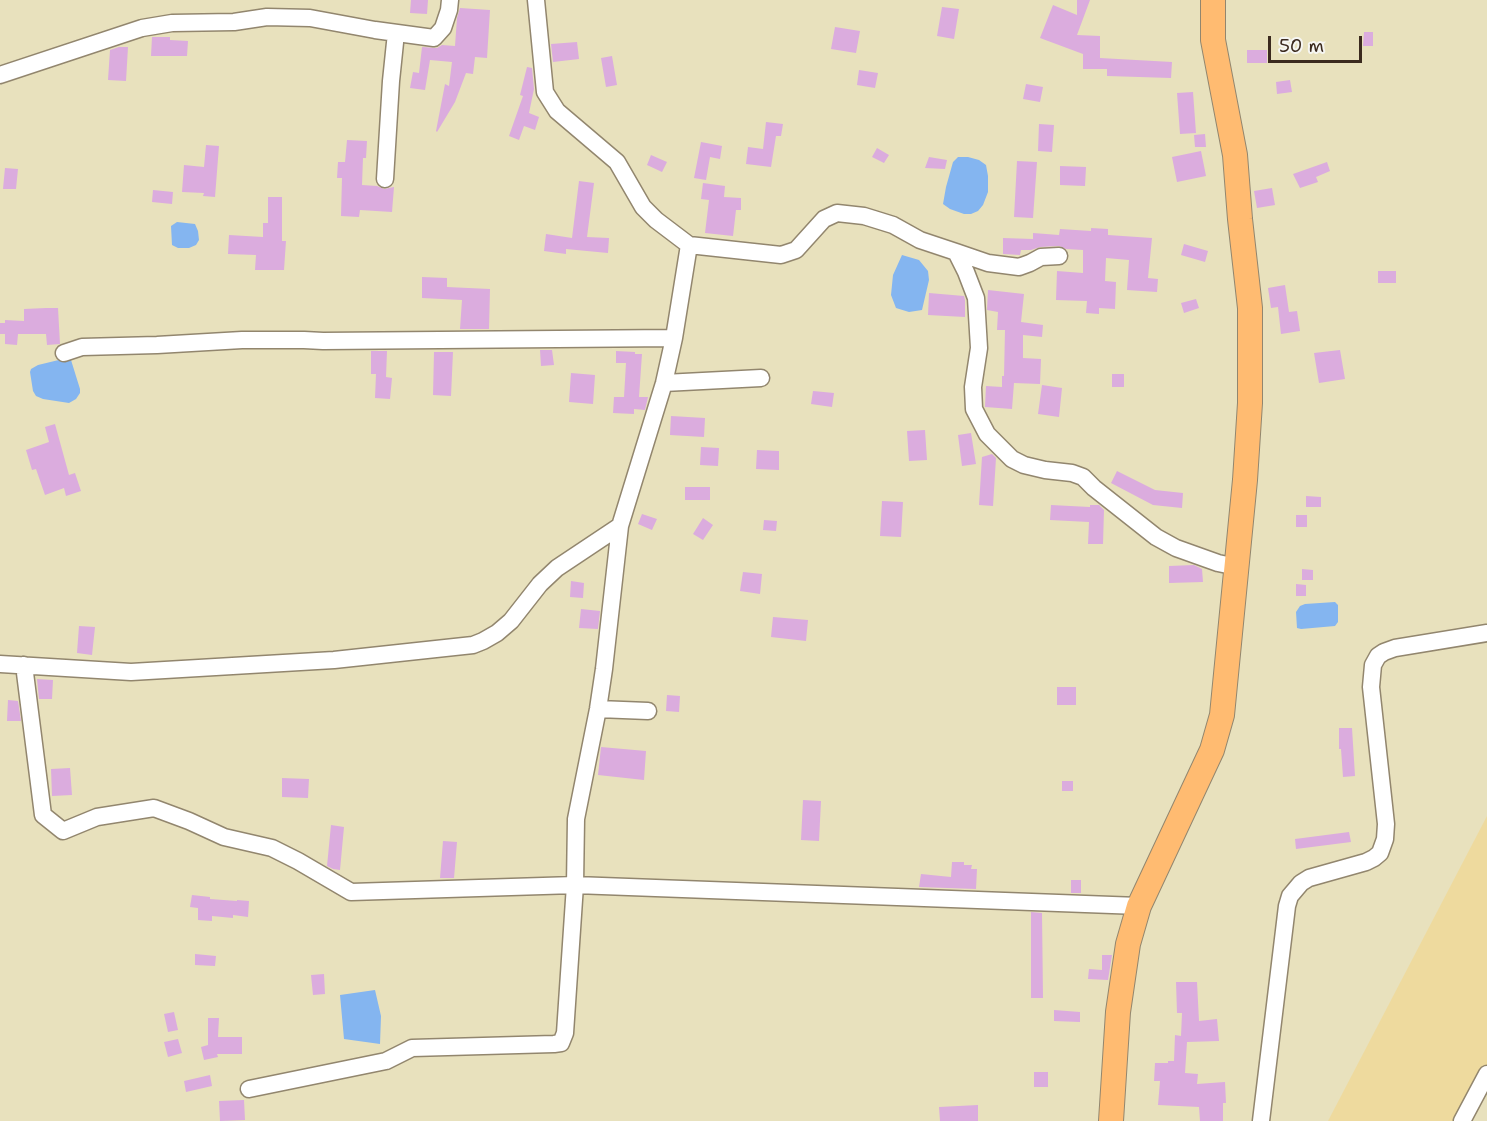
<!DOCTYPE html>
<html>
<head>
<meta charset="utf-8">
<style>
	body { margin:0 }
	#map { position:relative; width:1487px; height:1121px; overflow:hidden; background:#e8e1bd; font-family:"Shantell Sans",sans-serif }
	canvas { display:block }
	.scale { position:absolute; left:1268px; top:36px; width:94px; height:27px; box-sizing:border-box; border:3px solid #3b2a1e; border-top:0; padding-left:8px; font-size:18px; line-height:21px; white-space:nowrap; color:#3b2a1e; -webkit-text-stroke:4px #f6f6f2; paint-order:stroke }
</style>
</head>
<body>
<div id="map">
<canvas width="1487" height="1121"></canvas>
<div class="scale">50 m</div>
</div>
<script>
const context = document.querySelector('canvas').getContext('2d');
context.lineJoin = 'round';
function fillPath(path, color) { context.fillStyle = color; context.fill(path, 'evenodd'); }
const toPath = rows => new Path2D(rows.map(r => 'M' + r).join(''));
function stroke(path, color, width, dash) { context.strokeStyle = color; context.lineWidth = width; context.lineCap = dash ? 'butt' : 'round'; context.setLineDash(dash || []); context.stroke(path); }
const sand = toPath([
	[1487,816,1487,1075,1465,1121,1328,1121]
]);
const water = toPath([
	[958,157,968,157,979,160,986,165,988,176,988,192,983,205,978,211,971,214,964,214,950,209,943,204,946,187,953,162],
	[177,222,195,224,198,231,199,240,196,245,189,248,178,248,172,245,171,226],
	[902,255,919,260,928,271,929,280,922,310,909,312,896,308,891,295,893,275],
	[67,358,71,360,80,389,80,393,76,399,69,403,43,399,36,396,33,391,30,372,31,369,38,365],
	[1335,602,1338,605,1338,622,1335,626,1301,629,1297,628,1296,612,1300,606,1305,604],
	[375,990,381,1016,380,1044,344,1039,340,995]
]);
const building = toPath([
	[411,0,428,0,427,14,410,13],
	[1077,0,1090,0,1077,35,1100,36,1100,58,1172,62,1171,78,1107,76,1107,69,1083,69,1083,54,1040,38,1053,5,1077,15],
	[942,7,959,9,954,39,937,36],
	[460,8,490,10,487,58,475,57,473,74,466,73,455,102,437,132,436,131,445,84,449,86,452,62,430,60,425,90,410,88,413,72,419,73,422,47,437,48,442,45,455,46,457,18],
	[835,27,860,31,856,53,831,49],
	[1364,32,1373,32,1373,46,1363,46],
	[152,37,170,37,170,40,188,41,187,56,151,56],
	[577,42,579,59,553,62,551,44],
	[119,47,128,47,126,81,108,80,110,50],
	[1247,50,1267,50,1267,63,1247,63],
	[612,56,617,85,606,87,601,58],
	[527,67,532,68,534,89,529,113,539,117,535,130,524,126,519,140,509,136,523,96,520,95],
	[859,70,878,73,875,88,857,85],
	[1290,80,1292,92,1277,94,1276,82],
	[1026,84,1043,87,1040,102,1023,99],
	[1193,92,1196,133,1180,134,1177,93],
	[766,122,783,124,781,136,776,136,771,167,746,164,748,147,763,149],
	[1039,124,1054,125,1052,152,1038,151],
	[1205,134,1206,147,1195,147,1194,135],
	[347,140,367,141,366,158,363,158,362,185,377,186,384,189,394,187,392,212,360,210,359,217,341,216,342,178,337,178,338,162,345,162],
	[701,142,722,146,720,159,710,157,706,180,694,178],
	[206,145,219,146,215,197,203,196,204,193,182,192,184,165,204,167],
	[877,148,889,155,884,163,872,157],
	[1201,151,1206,176,1177,182,1172,157],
	[651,155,667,162,662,172,647,165],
	[929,157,947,160,945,169,925,168],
	[1017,161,1037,162,1033,218,1014,217],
	[1327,162,1330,171,1316,177,1318,182,1300,188,1293,174],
	[1060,166,1086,167,1085,186,1060,185],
	[5,168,18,169,16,189,3,189],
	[579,181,594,183,587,237,609,238,608,253,566,249,566,254,544,251,546,234,572,238],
	[703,183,725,186,724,197,741,198,741,210,736,210,733,236,705,233,709,200,701,199],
	[1272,188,1275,205,1257,208,1254,191],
	[153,190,173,192,172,204,152,202],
	[268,197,282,197,282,241,286,241,284,270,255,270,256,255,228,254,229,235,263,237,263,223,268,223],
	[1091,228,1108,229,1108,235,1152,238,1148,278,1158,279,1157,292,1127,290,1129,260,1106,258,1105,281,1116,282,1115,309,1099,308,1099,314,1086,313,1087,301,1056,300,1057,271,1083,273,1083,250,1066,249,1059,246,1040,247,1031,250,1021,250,1020,255,1003,254,1003,238,1033,239,1033,233,1059,235,1060,229,1091,231],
	[1184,244,1208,251,1205,262,1181,255],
	[1378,271,1396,271,1396,283,1378,283],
	[422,277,447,278,447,287,490,289,489,329,460,329,462,300,422,298],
	[1285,285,1289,312,1297,311,1300,331,1281,334,1278,307,1271,308,1268,288],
	[988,290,1024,294,1021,322,1043,325,1042,337,1023,335,1023,358,1041,359,1040,384,1014,383,1012,409,985,407,986,386,1002,387,1002,376,1004,376,1005,330,997,330,998,312,987,310],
	[929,293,964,296,965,300,965,317,928,315],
	[1196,299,1199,308,1184,313,1181,303],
	[46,308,58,308,60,344,47,345,46,334,18,334,17,345,5,344,5,334,0,334,0,323,5,323,5,320,24,321,24,309],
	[540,350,552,350,554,365,541,366],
	[1340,350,1345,379,1319,383,1314,353],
	[371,351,387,351,386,377,392,378,390,399,375,398,376,374,371,374],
	[616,351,635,352,635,354,642,354,639,397,648,397,645,410,634,409,634,414,613,413,614,397,624,397,626,363,616,363],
	[434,352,453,352,451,396,433,395],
	[571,373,595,375,593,404,569,402],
	[1112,374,1124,374,1124,387,1112,387],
	[1042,385,1062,388,1059,417,1038,414],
	[813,391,834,393,832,407,811,404],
	[671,416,705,418,704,437,670,435],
	[55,424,69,475,75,473,81,491,66,496,64,488,45,495,36,469,32,470,26,450,49,442,45,427],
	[925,430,927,460,909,461,907,431],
	[971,433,976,464,962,466,958,435],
	[701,447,719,448,718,466,700,465],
	[757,450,779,451,779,470,756,469],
	[992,454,996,458,993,506,979,505,982,457],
	[1117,471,1155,490,1183,493,1182,508,1153,505,1111,483],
	[685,487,710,487,710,500,685,500],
	[1306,496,1321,497,1321,507,1306,507],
	[882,501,903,502,901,537,880,536],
	[1051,505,1090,507,1090,505,1099,505,1104,510,1103,544,1088,544,1089,522,1050,520],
	[642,514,657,519,652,530,638,524],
	[1296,515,1307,515,1307,527,1296,527],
	[703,518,713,525,703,540,693,534],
	[764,520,777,521,776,531,763,530],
	[1194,565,1202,569,1203,582,1169,583,1169,566],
	[1302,569,1313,570,1313,580,1302,580],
	[743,572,762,574,760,594,740,591],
	[571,581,584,583,583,598,570,597],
	[1296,584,1306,585,1306,596,1296,596],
	[581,609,600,611,598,629,579,628],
	[773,617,808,620,806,641,771,637],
	[79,626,95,627,92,655,77,653],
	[37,679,53,680,52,699,39,699],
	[1057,687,1076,687,1076,705,1057,705],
	[667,695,680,696,679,712,666,711],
	[8,700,18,701,21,721,7,721],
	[1339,728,1352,728,1355,776,1343,777,1341,749,1339,749],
	[601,747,646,751,644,780,598,775],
	[70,768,72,795,52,796,51,769],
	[282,778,309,779,308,798,282,797],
	[1062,781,1073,781,1073,791,1062,791],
	[803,800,821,801,819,841,801,840],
	[331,825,344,827,340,870,333,869,327,866],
	[1349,832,1351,842,1296,849,1295,839],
	[443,841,457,842,454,878,440,878],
	[952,862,964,862,964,865,972,865,971,869,977,869,976,889,919,887,921,874,951,877],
	[1071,880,1081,880,1081,893,1071,893],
	[192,895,210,897,210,899,237,901,237,900,249,901,248,917,233,915,233,918,212,916,212,921,198,920,198,908,190,907],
	[1031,912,1042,913,1043,998,1031,998],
	[195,954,216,956,215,966,195,965],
	[1102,955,1112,955,1108,980,1088,979,1089,969,1102,970],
	[324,974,325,994,313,995,311,975],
	[1176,982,1197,982,1199,1021,1217,1019,1219,1041,1187,1042,1185,1073,1198,1074,1197,1084,1225,1082,1226,1103,1223,1103,1223,1121,1200,1121,1199,1107,1158,1105,1160,1081,1154,1081,1155,1063,1168,1063,1168,1061,1174,1061,1175,1035,1181,1036,1182,1013,1177,1013],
	[1054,1010,1080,1012,1080,1022,1054,1021],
	[174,1012,178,1030,168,1032,164,1014],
	[208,1018,219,1018,218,1037,242,1037,242,1054,217,1054,218,1057,204,1060,201,1047,208,1045],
	[178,1039,182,1053,168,1057,164,1042],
	[1034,1072,1048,1072,1048,1087,1034,1087],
	[210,1075,212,1086,186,1092,184,1081],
	[244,1100,245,1120,220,1121,219,1101],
	[978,1105,978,1121,940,1121,939,1107]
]);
const minor = toPath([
	[0,75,142,28,172,23,234,22,267,17,310,18,375,30,434,38,443,28,449,10,450,0],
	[385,179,391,81,396,33],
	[689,245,781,255,796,250,824,219,837,213,864,216,893,225,920,240,956,252,966,272,976,298,979,348,973,387,974,409,987,434,1012,459,1024,465,1045,470,1072,473,1083,477,1094,488,1156,537,1176,548,1218,563,1237,567],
	[956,252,988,263,1019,267,1030,263,1041,257,1059,256],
	[64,353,82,347,157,345,242,340,304,340,323,341,674,338],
	[664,383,761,378],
	[0,664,131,672,334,660,473,645,483,641,497,633,511,621,540,584,557,568,620,526,664,383,674,338,689,245,656,220,643,207,617,162,557,111,545,92,536,0],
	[24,665,43,815,63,831,97,817,154,808,189,821,224,837,272,848,298,861,351,892,575,885,1139,906],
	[598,709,648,711],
	[249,1089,386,1061,412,1048,554,1044,561,1043,565,1033,575,885,576,819,598,709,604,669,620,526],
	[1261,1121,1287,906,1290,896,1301,883,1309,878,1366,862,1374,858,1380,853,1385,839,1386,824,1371,687,1373,665,1378,656,1384,652,1395,648,1487,633],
	[1462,1121,1487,1074]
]);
const highway = toPath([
	[1111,1121,1118,1012,1128,944,1139,906,1212,750,1222,715,1245,480,1250,403,1250,308,1240,219,1235,155,1213,40,1213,0]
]);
fillPath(sand, '#eeda9e');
fillPath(water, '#84b5f0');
fillPath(building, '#dbacde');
stroke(minor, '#92866e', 19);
stroke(highway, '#92866e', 26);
stroke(minor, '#fff', 16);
stroke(highway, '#ffbb71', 24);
</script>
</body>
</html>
